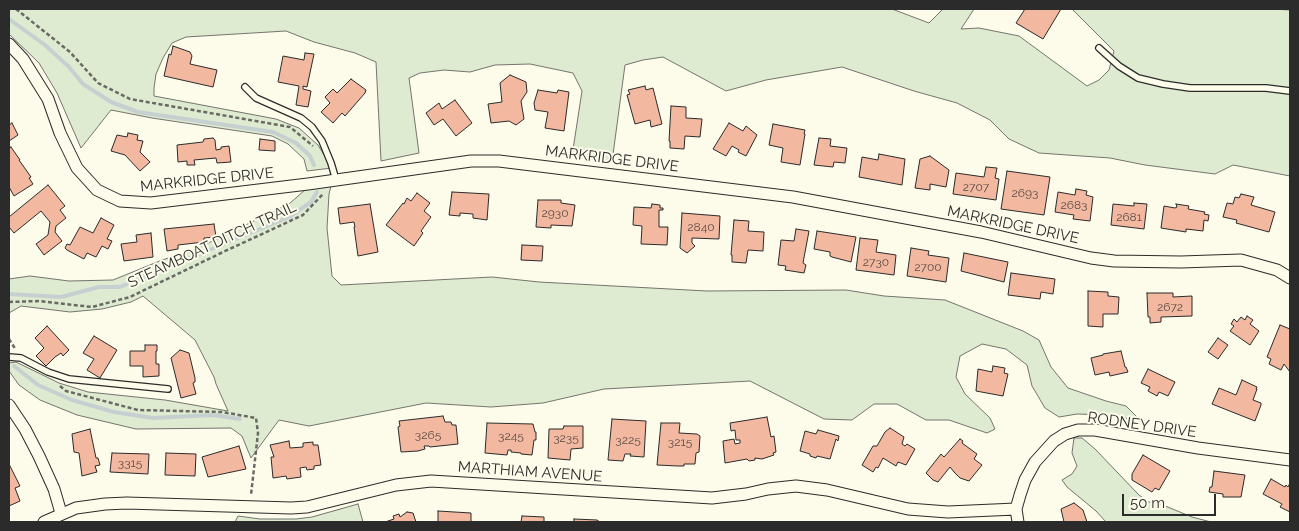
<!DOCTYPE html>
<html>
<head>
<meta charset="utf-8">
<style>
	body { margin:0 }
	#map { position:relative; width:1299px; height:531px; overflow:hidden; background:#fdfbea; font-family:Raleway,sans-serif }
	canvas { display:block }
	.frame { position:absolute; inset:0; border:10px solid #2b2b2b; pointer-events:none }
	.scale { position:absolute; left:1122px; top:494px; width:94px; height:22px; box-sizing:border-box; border:2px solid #2b2b2b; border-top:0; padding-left:6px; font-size:15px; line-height:18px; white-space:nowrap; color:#2b2b2b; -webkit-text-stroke:4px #fdfbea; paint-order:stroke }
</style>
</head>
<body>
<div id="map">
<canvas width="1299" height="531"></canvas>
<div class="frame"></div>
<div class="scale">50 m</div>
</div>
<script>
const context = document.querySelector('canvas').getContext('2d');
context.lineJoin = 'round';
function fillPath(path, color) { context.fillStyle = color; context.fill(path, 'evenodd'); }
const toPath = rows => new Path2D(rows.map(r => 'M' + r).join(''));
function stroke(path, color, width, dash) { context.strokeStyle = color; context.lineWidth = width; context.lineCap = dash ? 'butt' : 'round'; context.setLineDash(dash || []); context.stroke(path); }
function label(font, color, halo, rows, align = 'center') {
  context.font = font + ' Raleway,sans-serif'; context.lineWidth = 4; context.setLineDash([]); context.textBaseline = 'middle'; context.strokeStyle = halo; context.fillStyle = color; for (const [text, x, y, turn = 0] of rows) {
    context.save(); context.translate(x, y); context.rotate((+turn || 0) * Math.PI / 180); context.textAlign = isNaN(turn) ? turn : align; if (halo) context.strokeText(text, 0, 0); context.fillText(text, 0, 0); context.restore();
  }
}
const green = toPath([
	[9,9,892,9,929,23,943,9,974,9,961,29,979,28,1019,36,1087,86,1099,80,1109,70,1114,51,1072,9,1273,9,1290,10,1290,176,1233,165,1215,174,1145,165,1110,158,1039,153,1009,139,990,120,957,103,914,91,842,67,766,80,726,91,663,57,643,60,625,65,612,162,572,156,582,91,573,73,530,64,495,65,470,72,444,70,420,73,409,78,419,153,381,161,376,62,355,53,314,42,286,31,186,37,172,43,163,58,156,74,154,88,154,96,276,119,299,128,318,145,332,168,307,171,304,159,288,144,272,136,152,118,111,110,81,148,57,93,39,63,9,34,9,9],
	[331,186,329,194,327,228,332,276,341,285,492,277,539,282,707,291,846,290,884,296,945,300,1023,331,1039,340,1051,367,1068,388,1106,401,1126,406,1142,422,1111,415,1077,414,1059,417,1045,408,1032,386,1027,365,1006,349,982,344,960,356,956,377,965,394,990,418,995,429,987,433,949,420,926,420,897,404,874,404,852,420,824,419,750,381,604,389,543,403,491,407,426,403,309,426,279,420,251,458,242,436,231,428,136,429,77,415,40,400,19,385,9,371,9,363,16,362,59,383,88,392,165,400,228,411,216,384,214,377,195,340,143,296,131,302,102,309,70,312,21,306,9,313,9,279,30,276,69,281,113,280,162,260,189,252,221,237,289,204,306,189,331,186],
	[1074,438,1082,438,1095,449,1139,495,1149,502,1158,503,1192,517,1211,522,1106,522,1096,511,1067,487,1062,480,1072,474,1077,466,1072,453,1074,438],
	[358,504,363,522,235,522,238,516,260,519,296,519,312,517,358,504]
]);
const stream = toPath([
	[9,19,45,45,69,67,83,84,111,102,138,112,273,132,296,143,310,156,314,165],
	[9,294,61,297,99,287,120,287,289,217,311,202,317,192],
	[14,366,38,385,72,400,114,412,153,418,213,415,240,419]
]);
const building = toPath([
	[1025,9,1061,9,1043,39,1016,23,1025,9],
	[173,46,190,52,192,56,190,64,217,70,213,87,164,76,169,54,171,55,173,46],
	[305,53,314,54,307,87,303,86,303,89,311,91,308,107,296,105,299,86,278,82,283,56,304,60,305,53],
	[510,75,526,82,527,92,521,101,524,119,516,125,509,121,491,123,488,104,502,102,500,83,510,75],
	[351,79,366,90,365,93,345,116,342,113,333,123,321,112,330,103,325,97,333,89,337,93,351,79],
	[645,86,646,90,653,88,662,124,651,127,650,120,635,124,627,95,630,94,628,90,645,86],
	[538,90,557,93,558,90,569,92,564,131,545,128,548,112,535,110,534,103,538,90],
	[455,100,472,123,456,136,443,119,434,125,426,113,439,103,442,109,455,100],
	[671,106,686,107,686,118,702,119,700,137,685,136,684,149,670,148,670,141,669,141,671,106],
	[12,123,18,135,9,141,9,125,12,123],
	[729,123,743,131,746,126,757,135,746,156,738,152,739,150,732,146,726,156,713,149,729,123],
	[773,124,805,130,804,134,805,134,800,165,781,162,783,148,769,145,773,124],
	[128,133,138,135,137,140,143,141,140,152,150,162,140,171,125,155,111,151,117,135,127,137,128,133],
	[213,138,215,140,216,150,221,149,221,147,229,146,231,162,217,163,216,158,194,160,195,165,187,165,187,161,178,162,177,145,203,142,204,139,213,138],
	[819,138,831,139,830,146,847,148,845,163,834,162,833,167,814,165,819,138],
	[260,139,275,141,275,151,259,150,260,139],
	[11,147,20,160,19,160,31,177,29,178,33,184,14,196,9,187,9,148,11,147],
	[879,154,905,159,902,185,859,177,862,157,878,160,879,154],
	[930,156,949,170,946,187,930,184,930,190,915,188,920,159,930,156],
	[986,167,997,168,995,178,999,179,996,200,953,194,956,173,984,177,986,167],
	[1007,171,1050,177,1044,215,1001,209,1007,171],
	[48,185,65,206,60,210,66,218,56,226,55,232,62,241,44,255,36,244,48,235,50,222,41,211,14,233,9,227,9,217,48,185],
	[1076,189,1087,191,1086,195,1093,197,1090,221,1073,219,1074,215,1055,212,1058,192,1075,195,1076,189],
	[452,192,489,194,487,220,473,218,473,214,460,213,460,216,449,215,452,192],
	[417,193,430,203,424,211,431,217,421,231,423,233,414,246,386,225,403,203,404,204,407,198,411,201,417,193],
	[1241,194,1254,197,1251,205,1275,212,1269,232,1236,223,1237,220,1223,217,1227,203,1233,204,1235,197,1239,198,1241,194],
	[538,200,561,200,561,203,575,205,572,226,551,225,551,228,536,227,538,200],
	[1134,203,1147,204,1144,229,1111,225,1113,204,1134,206,1134,203],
	[370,204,378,252,358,256,354,227,355,227,354,222,340,224,338,208,370,204],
	[652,204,660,205,660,208,663,208,663,210,659,210,659,227,668,227,667,245,641,244,642,226,633,225,634,207,651,208,652,204],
	[1176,204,1189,206,1188,209,1205,212,1204,214,1209,215,1208,221,1204,220,1203,231,1186,229,1186,232,1161,228,1164,206,1175,208,1177,207,1176,204],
	[682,213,720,216,719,239,692,238,692,243,695,246,687,253,680,248,682,213],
	[101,218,114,225,107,239,112,241,108,249,102,246,96,257,87,253,84,259,67,250,65,248,67,244,70,245,80,227,93,233,101,218],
	[734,220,749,221,748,231,764,232,763,251,748,250,746,263,732,262,732,255,731,255,734,220],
	[214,224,216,237,204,238,204,242,178,245,178,249,167,251,164,229,214,224],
	[796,229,809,231,803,263,806,265,804,273,785,270,786,266,778,265,781,240,794,241,796,229],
	[817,231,856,237,851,262,832,257,830,256,830,252,814,249,817,231],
	[151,233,153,257,124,261,121,244,137,242,136,235,151,233],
	[860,238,878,240,876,252,896,255,894,275,856,270,860,238],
	[522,245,543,246,542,261,521,260,522,245],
	[911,248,929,251,928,255,949,258,946,282,907,276,911,248],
	[964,253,1008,262,1004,282,961,271,964,253],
	[1011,273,1055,279,1053,294,1041,292,1040,299,1008,295,1011,273],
	[1088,291,1108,292,1108,296,1119,297,1118,314,1103,314,1103,327,1088,326,1088,291],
	[1147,293,1173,293,1173,297,1192,296,1192,316,1161,317,1161,322,1150,323,1150,317,1148,317,1147,293],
	[1247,316,1253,320,1250,324,1259,331,1250,345,1230,331,1234,326,1231,324,1234,319,1237,322,1241,317,1245,320,1247,316],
	[1280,325,1290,329,1290,372,1284,364,1281,370,1269,364,1271,359,1267,357,1280,325],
	[47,326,69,350,63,356,61,353,55,357,46,366,36,356,44,348,35,338,47,326],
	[94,336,117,350,100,378,87,370,94,359,83,353,94,336],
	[1218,338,1228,345,1218,359,1208,352,1218,338],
	[145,345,157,345,157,351,156,351,156,364,159,364,159,376,143,377,143,366,130,366,130,351,145,351,145,345],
	[180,350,189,353,195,378,195,382,193,383,196,394,181,398,171,358,180,350],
	[1121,351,1125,367,1126,367,1128,372,1110,376,1109,372,1095,375,1091,358,1103,355,1103,354,1121,351],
	[993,366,1005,368,1004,373,1008,374,1003,396,976,391,978,369,992,372,993,366],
	[1148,369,1175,382,1168,396,1159,392,1157,396,1148,391,1150,387,1141,383,1148,369],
	[1242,380,1257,387,1256,389,1257,389,1253,400,1261,403,1261,405,1255,421,1212,404,1219,388,1236,395,1242,380],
	[443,416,445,422,451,422,452,425,456,425,458,444,430,447,429,446,424,446,425,449,418,451,401,452,398,427,400,426,399,421,443,416],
	[767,417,771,437,774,436,776,452,773,453,774,455,762,459,755,458,755,460,749,461,747,459,725,463,723,441,734,439,735,444,740,443,740,440,736,440,735,430,731,431,730,423,767,417],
	[612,419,646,421,644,457,630,456,631,454,625,454,623,461,608,460,612,419],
	[487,423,533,424,535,432,536,432,536,440,534,440,532,455,521,454,521,453,511,452,511,450,508,450,507,455,485,453,487,423],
	[661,423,680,423,679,433,697,434,700,436,699,452,696,453,695,464,684,464,684,466,678,466,657,465,661,423],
	[564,426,583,426,583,448,571,449,570,460,548,458,549,429,563,429,564,426],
	[890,428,904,437,902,444,905,446,907,444,915,449,906,465,898,462,896,466,883,458,878,468,876,467,873,472,862,465,873,446,877,446,885,432,890,428],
	[90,429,96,458,98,458,100,465,95,466,97,472,82,476,79,453,74,452,72,434,90,429],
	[818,430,839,436,838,441,836,439,830,459,817,456,816,458,810,456,810,454,800,451,805,431,816,434,818,430],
	[960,439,963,441,962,443,977,454,974,459,982,465,969,481,960,478,954,472,950,467,938,482,933,480,926,473,941,454,944,457,960,439],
	[289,441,290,448,303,447,303,443,313,442,313,445,318,445,321,465,314,466,314,469,307,470,306,467,300,468,301,477,287,479,286,476,273,478,271,457,274,457,270,445,289,441],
	[239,446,246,469,208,477,202,457,239,446],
	[112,453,149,454,148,474,110,472,112,453],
	[166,453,196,454,195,476,165,475,166,453],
	[1143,455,1170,471,1159,490,1155,488,1152,492,1132,480,1132,474,1143,455],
	[9,464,20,486,15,488,20,501,9,506,9,464],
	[1214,471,1245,475,1241,497,1223,497,1223,494,1209,492,1210,487,1212,487,1214,471],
	[1271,479,1285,487,1286,485,1288,487,1290,483,1290,512,1280,507,1282,504,1263,494,1271,479],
	[1074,503,1083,510,1087,522,1062,522,1064,522,1061,509,1074,503],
	[438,511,471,513,471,522,438,522,438,511],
	[407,512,413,513,416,522,385,522,394,519,393,516,399,514,400,517,407,512],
	[522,516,544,517,544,522,521,522,522,516],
	[574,519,597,520,600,522,574,522,574,519]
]);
const path = toPath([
	[16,9,70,52,98,83,130,99,290,127,313,146],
	[9,302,39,301,92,307,130,297,221,253,303,215,323,194],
	[9,339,16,350],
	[60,386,66,391,138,410,222,412,256,418,258,433,251,495]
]);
const lane = toPath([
	[1099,48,1119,66,1138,78,1163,84,1190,88,1266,88,1290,91],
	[245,87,256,98,301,118,312,127,322,141,331,163,336,180],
	[9,357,21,358,48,372,69,379,168,389]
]);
const street = toPath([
	[9,44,23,59,48,99,60,133,77,168,97,190,120,201,151,203,308,184,471,161,499,161,793,197,981,232,1091,258,1114,261,1181,262,1241,260,1277,270,1290,278],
	[9,405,25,429,39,456,54,489,61,513],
	[44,522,76,508,105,504,127,503,291,508,307,507,396,485,431,481,712,498,746,494,768,489,796,486,827,490,908,509,948,512,1016,509],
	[1018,522,1016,509,1020,495,1025,480,1035,462,1054,441,1065,434,1078,430,1095,430,1198,448,1290,460]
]);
const numberNames = [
	["2707",976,187],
	["2693",1025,193],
	["2683",1074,205],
	["2930",555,213],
	["2681",1129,217],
	["2840",701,227],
	["2730",876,262],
	["2700",928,267],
	["2672",1170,307],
	["3265",428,435],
	["3245",511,436],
	["3235",566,438],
	["3225",628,440],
	["3215",680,442],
	["3315",130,463]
];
const streetNames = [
	["MARKRIDGE DRIVE",612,159,7],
	["MARKRIDGE DRIVE",207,180,-6],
	["MARKRIDGE DRIVE",1013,225,12],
	["STEAMBOAT DITCH TRAIL",212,245,-25],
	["RODNEY DRIVE",1142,425,8],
	["MARTHIAM AVENUE",530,472,4]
];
fillPath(green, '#deebd1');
stroke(green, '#74746e', 1);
stroke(stream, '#c7d0d0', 4);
fillPath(building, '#f2b8a0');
stroke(building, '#2b2b2b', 1);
stroke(lane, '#2b2b2b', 8);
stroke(street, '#2b2b2b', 13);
stroke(path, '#6a6964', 2.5, [4, 2.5]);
stroke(lane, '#fdfbea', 5.5);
stroke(street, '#fdfbea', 11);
label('12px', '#5d4e48', null, numberNames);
label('15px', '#2b2b2b', '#fdfbea', streetNames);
</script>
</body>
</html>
